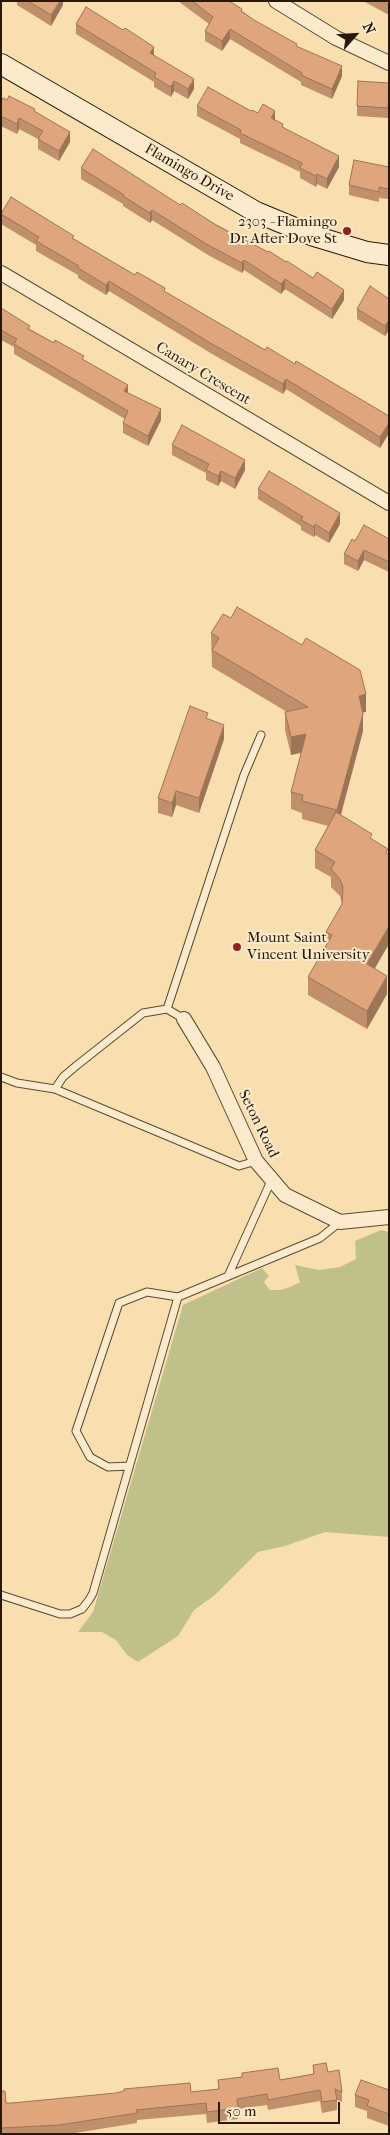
<!DOCTYPE html>
<html>
<head>
<meta charset="utf-8">
<style>
	body { margin:0 }
	#map { position:relative; width:390px; height:2135px; overflow:hidden; background:#f9dfb0; font-family:"IM FELL French Canon",serif }
	canvas { display:block }
	.frame { position:absolute; inset:0; border:2px solid #271808; pointer-events:none }
	.north { position:absolute; left:330px; top:10px; width:50px; height:50px; -webkit-text-stroke:4px #fbeacc; paint-order:stroke; rotate:64deg; font-size:14px; font-weight:700; line-height:20px; text-align:center; color:#271808 }
	.north::after { content:''; display:block; margin:auto; width:18px; height:22px; background:#271808; clip-path:polygon(50% 0,100% 100%,50% 72%,0 100%) }
	.scale { position:absolute; left:218px; top:2102px; width:122px; height:22px; box-sizing:border-box; border:2px solid #271808; border-top:0; padding-left:6px; font-size:15px; line-height:18px; white-space:nowrap; color:#271808; -webkit-text-stroke:4px #fbeacc; paint-order:stroke }
</style>
</head>
<body>
<div id="map">
<canvas width="390" height="2135"></canvas>
<div class="frame"></div>
<div class="north">N</div>
<div class="scale">50 m</div>
</div>
<script>
const context = document.querySelector('canvas').getContext('2d');
context.lineJoin = 'round';
function fillPath(path, color) { context.fillStyle = color; context.fill(path, 'evenodd'); }
const toPath = rows => new Path2D(rows.map(r => 'M' + r).join(''));
function stroke(path, color, width, dash) { context.strokeStyle = color; context.lineWidth = width; context.lineCap = dash ? 'butt' : 'round'; context.setLineDash(dash || []); context.stroke(path); }
function label(font, color, halo, rows, align = 'center') {
  context.font = font + ' "IM FELL French Canon",serif'; context.lineWidth = 4; context.setLineDash([]); context.textBaseline = 'middle'; context.strokeStyle = halo; context.fillStyle = color; for (const [text, x, y, turn = 0] of rows) {
    context.save(); context.translate(x, y); context.rotate((+turn || 0) * Math.PI / 180); context.textAlign = isNaN(turn) ? turn : align; if (halo) context.strokeText(text, 0, 0); context.fillText(text, 0, 0); context.restore();
  }
}
const green = toPath([
	[381,1230,389,1232,389,1537,325,1532,285,1546,258,1552,215,1595,194,1610,178,1636,138,1662,127,1655,116,1640,102,1632,78,1632,93,1612,183,1305,262,1268,269,1276,264,1282,270,1290,281,1290,290,1287,300,1282,295,1265,319,1270,340,1267,356,1259,355,1241]
]);
const lane = toPath([
	[167,1009,244,775,261,735],
	[1,1077,17,1083,55,1089,239,1166,256,1161],
	[55,1089,63,1077,76,1066,143,1013,167,1009,184,1019],
	[228,1276,271,1181],
	[129,1466,108,1467,90,1457,76,1431,119,1303,147,1292,178,1297,320,1238,340,1222],
	[1,1595,60,1614,70,1614,82,1609,89,1600,93,1593,178,1297]
]);
const street = toPath([
	[276,1,336,38,389,63],
	[1,273,389,503],
	[184,1019,213,1067,256,1161,285,1195,340,1222,389,1217]
]);
const secondary = toPath([
	[1,64,256,212,314,236,367,252,389,255]
]);
const wall = toPath([
	[17,1,63,1,63,5,51,26,17,5],
	[178,1,229,1,254,20,297,47,342,76,332,99,301,85,301,82,230,39,222,51,205,41,205,31,209,24],
	[363,1,389,1,389,15],
	[76,24,154,55,194,89,188,99,174,91,171,97,154,87,154,82,76,34],
	[389,83,388,118,357,116,357,106],
	[1,101,35,111,70,142,59,161,38,149,38,139,19,129,17,134,1,126],
	[197,106,251,111,275,120,283,127,339,167,327,189,317,184,316,187,300,178,300,172,240,143,240,139,197,116],
	[389,167,388,199,379,198,379,202,349,195,349,185],
	[81,168,180,205,286,262,344,300,332,319,285,289,281,294,244,270,242,273,208,255,152,220,150,223,123,206,123,204,81,179],
	[1,214,74,239,135,275,165,292,265,350,295,364,389,416,389,433,380,448,286,389,283,394,212,354,109,291,106,295,78,278,78,275,36,251,36,245,1,224],
	[389,299,389,330,385,336,357,319,357,309],
	[1,308,30,329,84,360,128,393,161,420,148,446,123,433,123,423,125,419,14,354,14,347,1,340],
	[172,445,245,470,235,489,221,481,218,486,206,480,206,473,172,455],
	[258,489,340,524,329,543,315,535,314,537,301,530,301,526,258,499],
	[389,539,389,572,364,560,358,571,344,564,344,554,355,541],
	[211,633,366,712,363,712,363,731,341,815,372,840,374,969,387,994,367,1029,308,995,308,977,326,946,326,932,342,904,340,896,331,887,331,877,315,868,315,850,328,826,302,819,302,813,291,809,291,792,301,753,291,755,285,730,285,712,287,712,212,667],
	[208,719,224,739,199,813,176,805,172,817,158,813,158,798],
	[313,2065,328,2072,342,2092,342,2102,337,2100,337,2110,322,2113,320,2101,268,2110,267,2105,238,2109,238,2119,207,2123,206,2114,137,2120,137,2123,69,2134,1,2134,1,2091,6,2103,12,2103,191,2092,218,2089,218,2080,242,2077,242,2073,280,2080,313,2074],
	[389,2090,389,2126,367,2118,367,2111,355,2107,355,2095]
]);
const shadedWall = toPath([
	[60,1,63,1,63,5,51,26,51,15],
	[230,29,230,39,222,51,222,41],
	[154,47,154,57,150,53],
	[342,66,342,76,332,99,332,89],
	[194,79,194,89,188,99,188,89],
	[174,81,174,91,171,97,171,87],
	[275,111,275,121,271,118],
	[19,118,19,129,17,134,17,124],
	[70,132,70,142,59,161,59,151],
	[339,156,339,167,327,189,327,179],
	[317,174,317,184,316,187,316,176],
	[152,210,152,220,150,223,150,213],
	[244,260,244,270,242,273,242,263],
	[285,279,285,289,281,294,281,284],
	[109,281,109,291,106,295,106,285],
	[344,290,344,300,332,319,332,309],
	[389,320,389,330,385,336,385,326],
	[286,379,286,389,283,394,283,384],
	[128,385,128,395,124,391],
	[161,409,161,420,148,446,148,436],
	[389,423,389,433,380,448,380,437],
	[245,460,245,470,235,489,235,478],
	[221,471,221,481,218,486,218,476],
	[340,513,340,524,329,543,329,533],
	[315,524,315,535,314,537,314,527],
	[364,550,364,560,358,571,358,561],
	[366,694,366,712,359,713,359,696],
	[363,714,363,731,337,828,337,810],
	[224,725,224,739,199,813,199,798],
	[306,734,306,751,291,755,291,737],
	[176,791,176,805,172,817,172,803],
	[389,926,389,944,367,982,367,964],
	[387,976,387,994,367,1029,367,1011]
]);
const building = toPath([
	[28,1,60,1,51,15,28,1],
	[192,1,229,1,242,9,241,11,254,20,297,44,296,46,342,66,332,89,301,75,302,73,230,29,222,41,205,31,213,17,192,1],
	[382,1,389,1,389,5,382,1],
	[86,7,123,30,125,28,154,47,150,53,194,79,188,89,174,81,171,87,154,77,156,73,76,24,86,7],
	[358,81,389,83,388,108,357,106,358,81],
	[208,87,251,111,252,110,258,113,263,104,275,111,271,118,283,124,282,127,339,156,327,179,317,174,316,176,300,168,302,163,240,133,241,130,197,106,208,87],
	[9,96,35,109,34,111,70,132,59,151,38,139,43,131,19,118,17,124,1,116,1,101,3,98,7,100,9,96],
	[93,149,180,205,182,203,216,225,268,252,269,251,286,262,287,261,313,278,317,272,344,290,332,309,285,279,281,284,244,260,242,263,208,245,152,210,150,213,123,196,124,195,81,168,93,149],
	[354,160,389,167,389,185,388,189,379,187,379,192,349,185,354,160],
	[11,197,74,236,72,238,135,275,137,272,165,288,164,291,265,350,267,347,295,364,296,361,389,416,389,423,380,437,286,379,283,384,212,344,109,281,106,285,78,268,79,266,36,241,39,237,1,214,11,197],
	[370,286,389,299,389,320,385,326,357,309,370,286],
	[1,308,30,326,28,329,54,343,55,340,84,356,82,359,128,385,124,391,161,409,148,436,123,423,128,411,14,344,17,339,1,330,1,308],
	[182,425,245,460,235,478,221,471,218,476,206,470,209,464,172,445,182,425],
	[269,471,340,513,329,533,315,524,314,527,301,520,303,517,258,489,269,471],
	[364,525,389,539,389,562,364,550,358,561,344,554,352,539,355,541,364,525],
	[237,607,302,645,306,638,360,670,366,694,359,696,363,714,337,810,302,801,303,795,291,792,306,734,291,737,285,712,308,707,212,650,219,638,211,633,223,614,231,618,237,607],
	[190,706,208,713,206,718,224,725,199,798,176,791,172,803,158,798,190,706],
	[336,812,372,834,370,838,388,849,386,853,389,855,389,926,367,964,387,976,367,1011,308,977,332,935,326,932,342,904,343,887,340,879,331,869,335,862,315,850,336,812],
	[326,2063,328,2072,339,2070,342,2092,335,2089,337,2100,322,2102,320,2090,268,2100,267,2094,237,2099,238,2108,207,2112,206,2103,136,2110,137,2113,59,2125,1,2128,1,2091,5,2091,6,2103,12,2103,116,2093,124,2091,124,2089,190,2083,191,2092,219,2089,218,2080,242,2077,242,2073,278,2068,280,2080,314,2074,313,2065,326,2063],
	[361,2080,389,2090,389,2114,367,2106,369,2100,355,2095,361,2080]
]);
const markers = [
	[347,231,5,"#8f2418"],
	[237,947,5,"#8f2418"]
];
const streetNames = [
	["Flamingo Drive",189,173,30],
	["Canary Crescent",203,374,31],
	["Seton Road",258,1124,64]
];
const poiNames = [
	["2303 - Flamingo",337,222],
	["Dr After Dove St",337,239],
	["Mount Saint",247,938,"left"],
	["Vincent University",247,955,"left"]
];
fillPath(green, '#c0c18a');
stroke(lane, '#5c4a32', 9);
stroke(street, '#5c4a32', 16);
stroke(secondary, '#271808', 22);
stroke(lane, '#fbeacc', 7);
stroke(street, '#fbeacc', 14);
stroke(secondary, '#fbeacc', 20);
fillPath(wall, '#c08f6c');
fillPath(shadedWall, '#9c7458');
fillPath(building, '#dfa67e');
stroke(building, '#9c7458', 1);
for (const [x, y, r, color] of markers) { const dot = new Path2D(); dot.arc(x, y, r, 0, 2 * Math.PI); context.fillStyle = color; context.fill(dot); stroke(dot, '#fbeacc', 2); }
label('15px', '#271808', '#fbeacc', streetNames);
label('15px', '#271808', '#fbeacc', poiNames, 'right');
</script>
</body>
</html>
